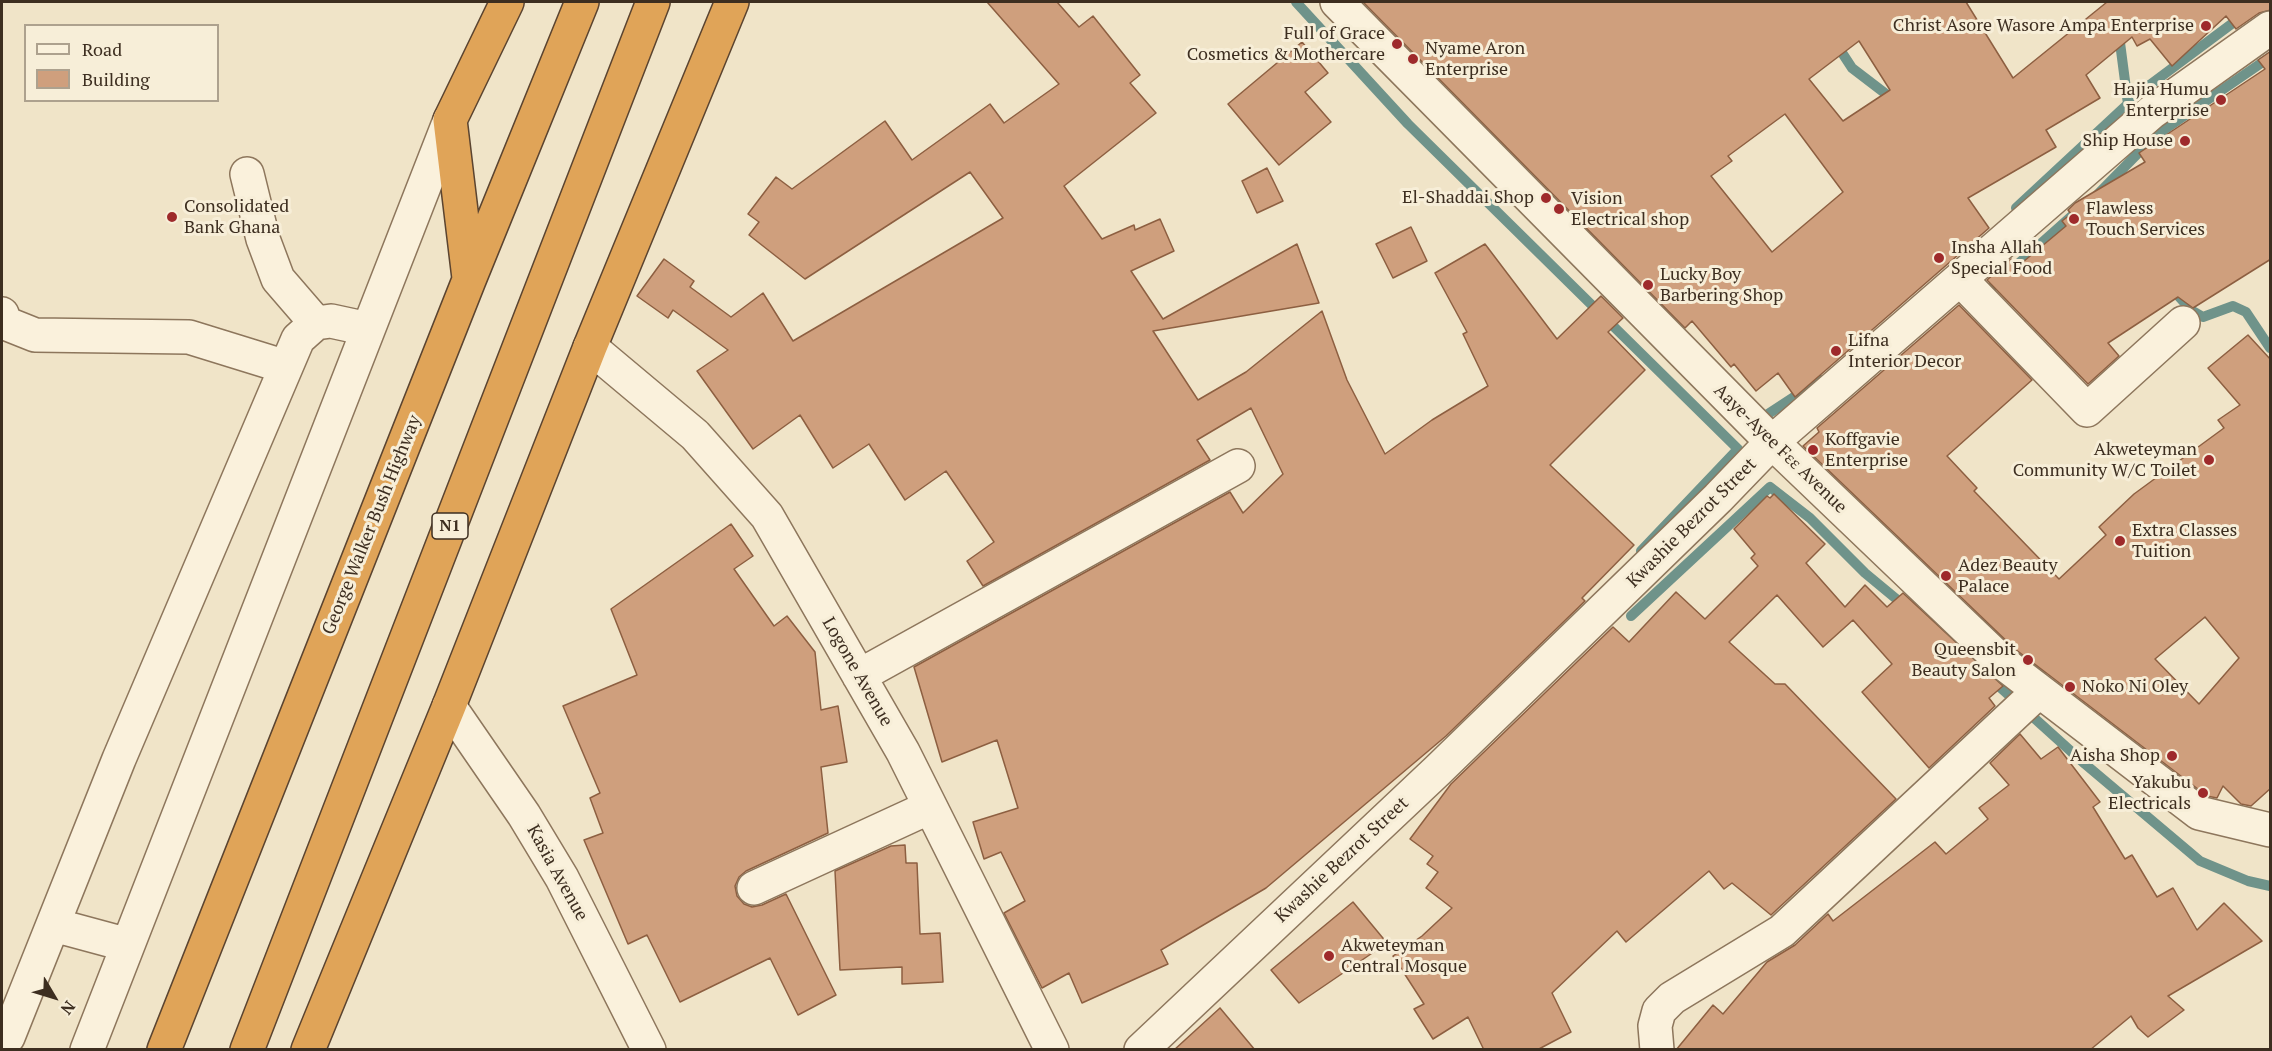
<!DOCTYPE html>
<html>
<head>
<meta charset="utf-8">
<style>
	body { margin:0 }
	#map { position:relative; width:2272px; height:1051px; overflow:hidden; background:#f0e4c8; font-family:"PT Serif",serif }
	canvas { display:block }
	.frame { position:absolute; inset:0; border:3px solid #3d2e20; pointer-events:none }
	.legend { position:absolute; left:24px; top:24px; width:195px; height:78px; box-sizing:border-box; background:#f7eed8; border:2px solid #ada18e; margin:0; padding:8px 10px; list-style:none; font-size:18px; color:#3d2e20 }
	.legend li { display:flex; align-items:center; gap:12px; height:30px }
	.legend b { width:30px; border:2px solid #ada18e }
	.north { position:absolute; left:24px; top:967px; width:60px; height:60px; -webkit-text-stroke:4px #f7eed8; paint-order:stroke; rotate:128deg; font-size:16px; font-weight:700; line-height:24px; text-align:center; color:#3d2e20 }
	.north::after { content:''; display:block; margin:auto; width:21px; height:27px; background:#3d2e20; clip-path:polygon(50% 0,100% 100%,50% 72%,0 100%) }
</style>
</head>
<body>
<div id="map">
<canvas width="2272" height="1051"></canvas>
<div class="frame"></div>
<ul class="legend">
<li><b style="height:8px;background:#faf1dc"></b>Road</li>
<li><b style="height:16px;background:#cf9f7d"></b>Building</li>
</ul>
<div class="north">N</div>
</div>
<script>
const context = document.querySelector('canvas').getContext('2d');
context.lineJoin = 'round';
const toPath = rows => new Path2D(rows.map(r => 'M' + r).join(''));
function stroke(path, color, width, dash) { context.strokeStyle = color; context.lineWidth = width; context.lineCap = dash ? 'butt' : 'round'; context.setLineDash(dash || []); context.stroke(path); }
function fillPath(path, color) { context.fillStyle = color; context.fill(path, 'evenodd'); }
function label(font, color, halo, rows, align = 'center') {
  context.font = font + ' "PT Serif",serif'; context.lineWidth = 6; context.setLineDash([]); context.textBaseline = 'middle'; context.strokeStyle = halo; context.fillStyle = color; for (const [text, x, y, turn = 0] of rows) {
    context.save(); context.translate(x, y); context.rotate((+turn || 0) * Math.PI / 180); context.textAlign = isNaN(turn) ? turn : align; if (halo) context.strokeText(text, 0, 0); context.fillText(text, 0, 0); context.restore();
  }
}
const stream = toPath([
	[1296,2,1408,124,1738,449,1641,551],
	[2119,35,2128,104],
	[1835,42,1852,68,1886,94,1891,105],
	[2098,194,2155,136,2270,57],
	[2016,208,2143,90,2261,2],
	[2172,289,2191,310,2203,317,2233,306,2246,312,2270,348],
	[1981,297,2074,214],
	[1765,416,1820,380],
	[1631,616,1770,487,1810,518,1865,573,1906,607],
	[1983,621,2041,672],
	[1991,679,2085,764,2200,861,2248,881,2270,886]
]);
const building = toPath([
	[987,2,1057,2,1079,27,1093,16,1140,75,1130,83,1156,113,1064,186,1102,239,1134,225,1135,230,1160,219,1174,251,1131,271,1163,319,1297,244,1319,303,1153,331,1198,400,1246,372,1322,311,1347,380,1385,454,1432,420,1488,386,1463,334,1467,332,1435,273,1485,244,1557,339,1601,296,1623,318,1608,332,1645,370,1550,465,1634,545,1582,598,1585,601,1446,736,1266,888,1161,950,1168,964,1082,1003,1069,973,1042,988,1004,913,1025,901,1001,852,984,859,973,822,1018,808,997,740,942,762,914,667,1230,492,1243,513,1283,474,1251,408,1197,440,1210,460,983,586,967,561,994,542,946,471,905,500,869,444,833,468,800,415,753,449,697,371,728,350,673,310,668,318,637,296,664,259,694,281,690,287,731,317,763,293,793,341,1003,218,970,172,805,279,749,235,759,222,748,214,776,177,792,189,885,121,912,160,990,104,1004,123,1059,84,987,2],
	[1363,2,1966,2,2013,78,2107,2,2271,2,2271,10,2259,13,2236,29,2226,16,2172,66,2150,39,2137,46,2132,37,2086,75,2100,98,2046,130,2056,147,1968,198,1989,228,1795,397,1778,373,1756,391,1734,364,1731,367,1692,321,1685,328,1363,2],
	[1859,41,1890,90,1843,121,1809,79,1859,41],
	[1785,114,1843,192,1772,252,1711,176,1732,161,1728,156,1785,114],
	[1302,42,1328,73,1305,92,1331,122,1279,165,1228,104,1302,42],
	[2271,51,2271,259,2193,308,2178,297,2108,343,2119,356,2088,384,1987,280,2011,259,2017,267,2066,226,2062,221,2071,214,2068,210,2075,203,2145,162,2139,153,2265,69,2258,60,2271,51],
	[1267,168,1283,201,1257,213,1242,181,1267,168],
	[1411,227,1427,261,1393,278,1376,244,1411,227],
	[1959,305,2032,380,1947,456,1977,488,1974,491,2059,579,2106,535,2099,527,2134,494,2224,428,2218,420,2240,405,2208,368,2248,335,2271,360,2271,788,2251,806,2241,804,2223,786,2217,798,2207,796,2015,649,1803,446,1819,432,1817,428,1959,305],
	[2205,617,2239,658,2199,704,2155,659,2205,617],
	[1774,494,1825,544,1806,563,1845,607,1865,585,1887,607,1903,593,2003,686,1989,698,1995,706,1929,768,1862,692,1892,664,1853,620,1823,647,1777,595,1729,642,1775,684,1785,684,1896,799,1771,915,1732,883,1724,889,1709,871,1626,942,1617,931,1552,993,1571,1032,1537,1050,1484,1050,1468,1017,1433,1039,1414,1009,1424,1004,1393,956,1422,936,1452,908,1426,888,1438,872,1427,864,1433,856,1410,839,1451,784,1613,627,1629,642,1676,592,1705,619,1758,566,1751,558,1755,554,1734,529,1767,496,1770,498,1774,494],
	[731,524,753,556,734,569,774,626,787,616,815,652,821,710,838,706,847,762,821,767,828,833,746,871,739,877,735,886,737,896,744,904,752,907,762,905,786,894,836,995,798,1015,770,958,680,1002,647,935,628,944,584,840,603,833,590,798,600,793,563,706,637,675,611,609,731,524],
	[2020,734,2041,759,2058,747,2100,802,2093,807,2125,859,2132,855,2157,897,2173,888,2197,930,2224,903,2262,941,2168,996,2184,1010,2148,1037,2138,1028,2131,1016,2090,1050,1676,1050,1713,1005,1723,1014,1767,962,1795,945,1828,914,1833,921,1935,842,1946,854,1988,819,1979,808,2009,785,1990,763,2020,734],
	[905,845,906,863,917,863,920,934,940,933,943,982,902,984,902,967,840,970,835,871,891,846,905,845],
	[1353,902,1387,943,1299,1003,1271,970,1353,902],
	[1220,1008,1255,1050,1174,1050,1220,1008]
]);
const minor = toPath([
	[1337,2,1772,442,2003,663,2199,813,2270,830],
	[247,174,263,239,278,279,316,323],
	[1960,279,2087,410,2183,323],
	[2,314,5,323,35,335,189,337,286,367],
	[590,347,695,435,767,516,903,752,1052,1050],
	[859,676,1238,466],
	[449,706,524,815,562,878,649,1050],
	[754,888,930,807],
	[54,925,128,945],
	[8,1037,119,759,298,339,316,323,331,321,368,329],
	[87,1050,450,120],
	[1141,1050,1438,770,1718,498,1772,442,2152,112,2270,28],
	[1657,1050,1655,1026,1659,1011,1672,998,1782,931,2039,691]
]);
const highway = toPath([
	[469,278,450,120,507,2],
	[164,1050,469,280,582,2],
	[247,1050,653,2],
	[308,1050,449,706,590,347,732,2]
]);
const markers = [
	[2206,26,6,"#9e2a2b"],
	[1397,44,6,"#9e2a2b"],
	[1413,59,6,"#9e2a2b"],
	[2221,100,6,"#9e2a2b"],
	[2185,141,6,"#9e2a2b"],
	[1546,198,6,"#9e2a2b"],
	[1559,209,6,"#9e2a2b"],
	[172,217,6,"#9e2a2b"],
	[2074,219,6,"#9e2a2b"],
	[1939,258,6,"#9e2a2b"],
	[1648,285,6,"#9e2a2b"],
	[1836,351,6,"#9e2a2b"],
	[1813,450,6,"#9e2a2b"],
	[2209,460,6,"#9e2a2b"],
	[2120,541,6,"#9e2a2b"],
	[1946,576,6,"#9e2a2b"],
	[2028,660,6,"#9e2a2b"],
	[2070,687,6,"#9e2a2b"],
	[2172,756,6,"#9e2a2b"],
	[2203,793,6,"#9e2a2b"],
	[1329,956,6,"#9e2a2b"]
];
const shields = [
	[450,526,36]
];
const shieldNames = [
	["N1",450,526]
];
const poiNames = [
	["Christ Asore Wasore Ampa Enterprise",2194,26,"right"],
	["Full of Grace",1385,34,"right"],
	["Cosmetics & Mothercare",1385,55,"right"],
	["Nyame Aron",1425,49],
	["Enterprise",1425,70],
	["Hajia Humu",2209,90,"right"],
	["Enterprise",2209,111,"right"],
	["Ship House",2173,141,"right"],
	["El-Shaddai Shop",1534,198,"right"],
	["Vision",1571,199],
	["Electrical shop",1571,220],
	["Consolidated",184,207],
	["Bank Ghana",184,228],
	["Flawless",2086,209],
	["Touch Services",2086,230],
	["Insha Allah",1951,248],
	["Special Food",1951,269],
	["Lucky Boy",1660,275],
	["Barbering Shop",1660,296],
	["Lifna",1848,341],
	["Interior Decor",1848,362],
	["Koffgavie",1825,440],
	["Enterprise",1825,461],
	["Akweteyman",2197,450,"right"],
	["Community W/C Toilet",2197,471,"right"],
	["Extra Classes",2132,531],
	["Tuition",2132,552],
	["Adez Beauty",1958,566],
	["Palace",1958,587],
	["Queensbit",2016,650,"right"],
	["Beauty Salon",2016,671,"right"],
	["Noko Ni Oley",2082,687],
	["Aisha Shop",2160,756,"right"],
	["Yakubu",2191,783,"right"],
	["Electricals",2191,804,"right"],
	["Akweteyman",1341,946],
	["Central Mosque",1341,967]
];
const streetNames = [
	["Aaye-Ayee Fɛɛ Avenue",1780,449,44],
	["Kwashie Bezrot Street",1692,523,-45],
	["George Walker Bush Highway",372,525,-68],
	["Logone Avenue",857,672,60],
	["Kwashie Bezrot Street",1342,860,-43],
	["Kasia Avenue",557,873,61]
];
stroke(stream, '#6f938a', 10);
fillPath(building, '#cf9f7d');
stroke(building, '#8d5f41', 1.5);
stroke(minor, '#8d765c', 36);
stroke(highway, '#5b4430', 36);
stroke(minor, '#faf1dc', 33);
stroke(highway, '#e0a458', 33);
for (const [x, y, r, color] of markers) { const dot = new Path2D(); dot.arc(x, y, r, 0, 2 * Math.PI); context.fillStyle = color; context.fill(dot); stroke(dot, '#f7eed8', 2); }
for (const [x, y, w] of shields) { const box = new Path2D(); box.roundRect(x - w / 2, y - 13, w, 26, 4.5); context.fillStyle = '#f7eed8'; context.fill(box); stroke(box, '#3d2e20', 1.5); }
label('bold 16px', '#3d2e20', null, shieldNames);
label('18px', '#3d2e20', '#f7eed8', poiNames, 'left');
label('18px', '#3d2e20', '#f7eed8', streetNames);
</script>
</body>
</html>
